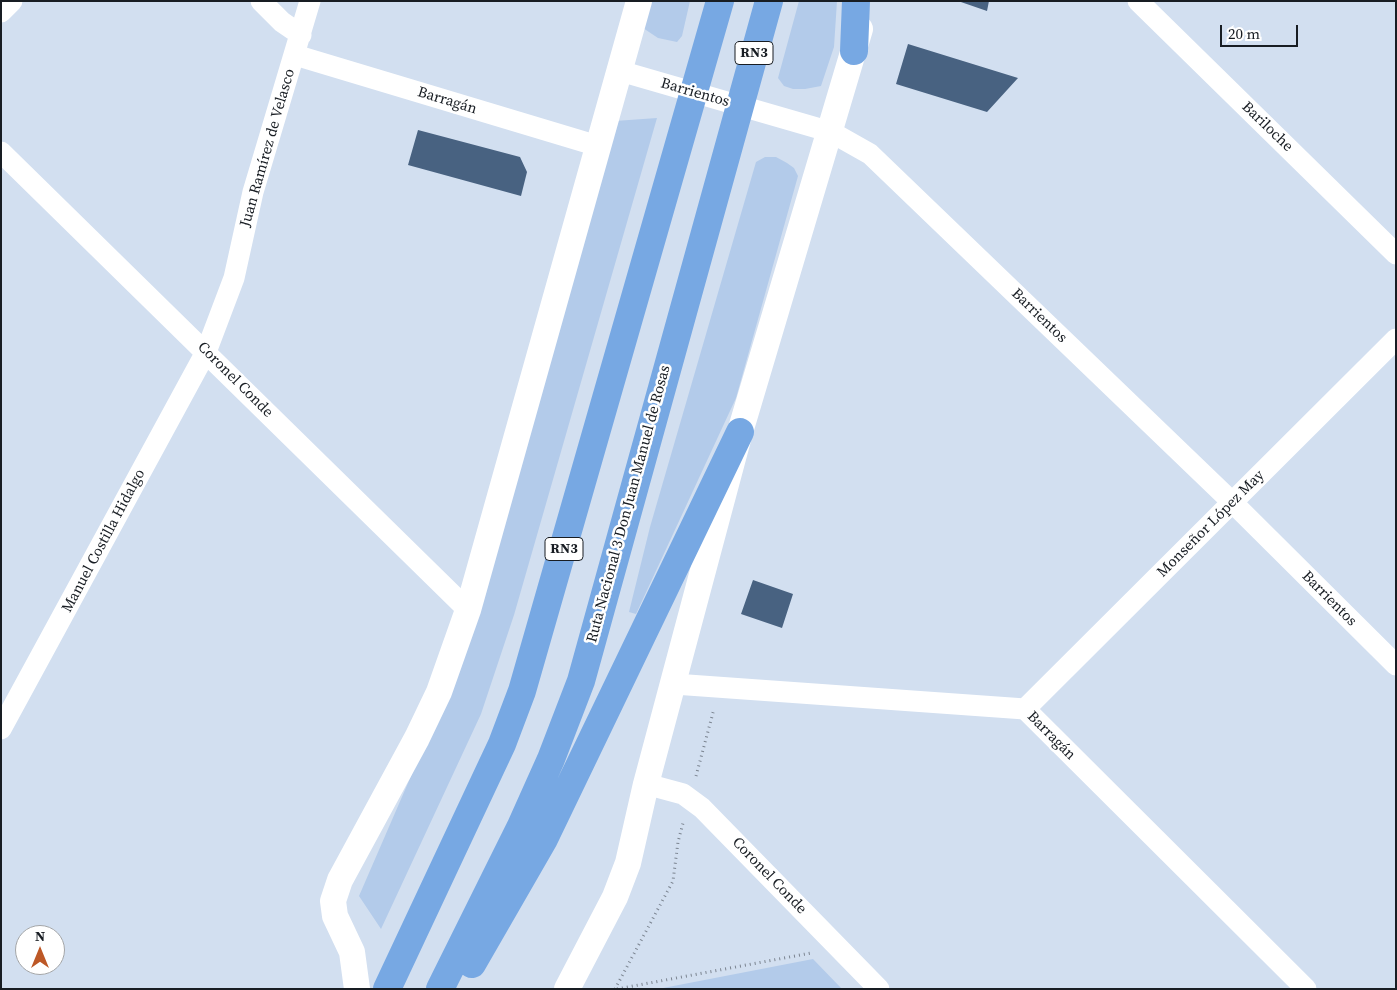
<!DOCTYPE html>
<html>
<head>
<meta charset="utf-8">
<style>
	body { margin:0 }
	#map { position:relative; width:1397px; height:990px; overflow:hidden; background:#d2dff0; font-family:"Source Serif 4",serif }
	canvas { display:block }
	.frame { position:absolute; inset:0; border:2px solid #181d23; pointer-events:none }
	.north { position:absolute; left:15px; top:925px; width:50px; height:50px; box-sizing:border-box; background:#fff; border:1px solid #a3a5a7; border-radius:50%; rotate:0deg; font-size:14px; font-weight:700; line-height:20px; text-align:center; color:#181d23 }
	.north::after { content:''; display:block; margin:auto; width:18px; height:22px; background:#bd5827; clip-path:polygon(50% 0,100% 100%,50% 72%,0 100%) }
	.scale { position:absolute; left:1220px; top:25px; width:78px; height:22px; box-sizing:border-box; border:2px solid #181d23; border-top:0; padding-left:6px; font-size:15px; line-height:18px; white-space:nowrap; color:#181d23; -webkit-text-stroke:4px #fff; paint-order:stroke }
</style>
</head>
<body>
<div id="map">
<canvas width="1397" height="990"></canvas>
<div class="frame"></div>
<div class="north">N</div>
<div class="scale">20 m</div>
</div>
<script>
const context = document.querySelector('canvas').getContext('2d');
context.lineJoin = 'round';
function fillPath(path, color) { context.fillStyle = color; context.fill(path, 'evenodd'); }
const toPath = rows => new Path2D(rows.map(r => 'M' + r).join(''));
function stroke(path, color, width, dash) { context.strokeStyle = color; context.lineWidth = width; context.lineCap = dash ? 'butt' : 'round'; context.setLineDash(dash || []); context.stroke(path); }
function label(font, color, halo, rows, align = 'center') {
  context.font = font + ' "Source Serif 4",serif'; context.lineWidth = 5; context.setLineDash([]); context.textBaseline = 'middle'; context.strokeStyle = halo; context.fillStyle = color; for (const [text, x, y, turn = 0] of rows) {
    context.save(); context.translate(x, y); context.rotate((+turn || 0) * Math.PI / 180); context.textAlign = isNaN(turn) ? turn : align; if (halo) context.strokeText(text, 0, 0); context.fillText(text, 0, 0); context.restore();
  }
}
const green = toPath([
	[647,1,690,1,682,36,677,42,658,38,640,26],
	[799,1,837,1,834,47,821,86,805,89,793,89,784,86,778,78],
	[657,118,514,615,481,714,381,929,359,896,447,693,615,121],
	[765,157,776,157,787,163,794,168,798,176,736,398,636,614,629,612,650,527,756,162],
	[813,959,842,989,658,989]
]);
const building = toPath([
	[958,1,989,1,987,11],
	[908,44,1018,78,987,112,896,84],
	[418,130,520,157,527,172,521,196,408,165],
	[753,580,793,594,782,628,741,614]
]);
const path = toPath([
	[696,776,714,709],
	[615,989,673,881,678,842,683,823],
	[617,989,811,953]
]);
const minor = toPath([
	[261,1,282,22,301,35],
	[1138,1,1396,254],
	[1,12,12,1],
	[295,55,598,146],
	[620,71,831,132,870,154,1233,503,1396,665],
	[1,152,468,610],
	[674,684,1025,709,1306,989],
	[1025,709,1396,339],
	[1,729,206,352,234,278,253,192,310,1],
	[646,784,683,794,702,808,879,989]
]);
const tertiary = toPath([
	[357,989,352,952,335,916,333,901,340,880,417,738,439,692,468,610,639,1],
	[567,989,615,897,628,863,646,784,740,432,860,29]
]);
const trunk = toPath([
	[854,51,856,1],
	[472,964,544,839,740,432],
	[387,989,502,744,522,691,720,1],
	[440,989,521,826,551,759,581,681,769,1]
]);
const shields = [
	[754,53,38],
	[564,549,38]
];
const shieldNames = [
	["RN3",754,53],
	["RN3",564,549]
];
const streetNames = [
	["Barrientos",695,93,16],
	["Barragán",447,101,17],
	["Bariloche",1267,127,44],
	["Juan Ramírez de Velasco",268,148,-74],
	["Barrientos",1039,316,44],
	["Coronel Conde",235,380,45],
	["Ruta Nacional 3 Don Juan Manuel de Rosas",629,504,-75],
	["Monseñor López May",1211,524,-45],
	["Manuel Costilla Hidalgo",104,541,-62],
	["Barrientos",1329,599,45],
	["Barragán",1051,736,45],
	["Coronel Conde",769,876,46]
];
fillPath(green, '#b3cbea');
fillPath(building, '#486281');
stroke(path, '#7b8490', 3, [1, 4]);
stroke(minor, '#fff', 21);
stroke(tertiary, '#fff', 26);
stroke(trunk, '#77a8e3', 28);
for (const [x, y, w] of shields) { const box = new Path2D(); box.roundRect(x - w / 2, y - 11.5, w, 23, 4); context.fillStyle = '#fff'; context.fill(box); stroke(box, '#181d23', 1); }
label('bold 14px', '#181d23', null, shieldNames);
label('15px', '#181d23', '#fff', streetNames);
</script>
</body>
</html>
